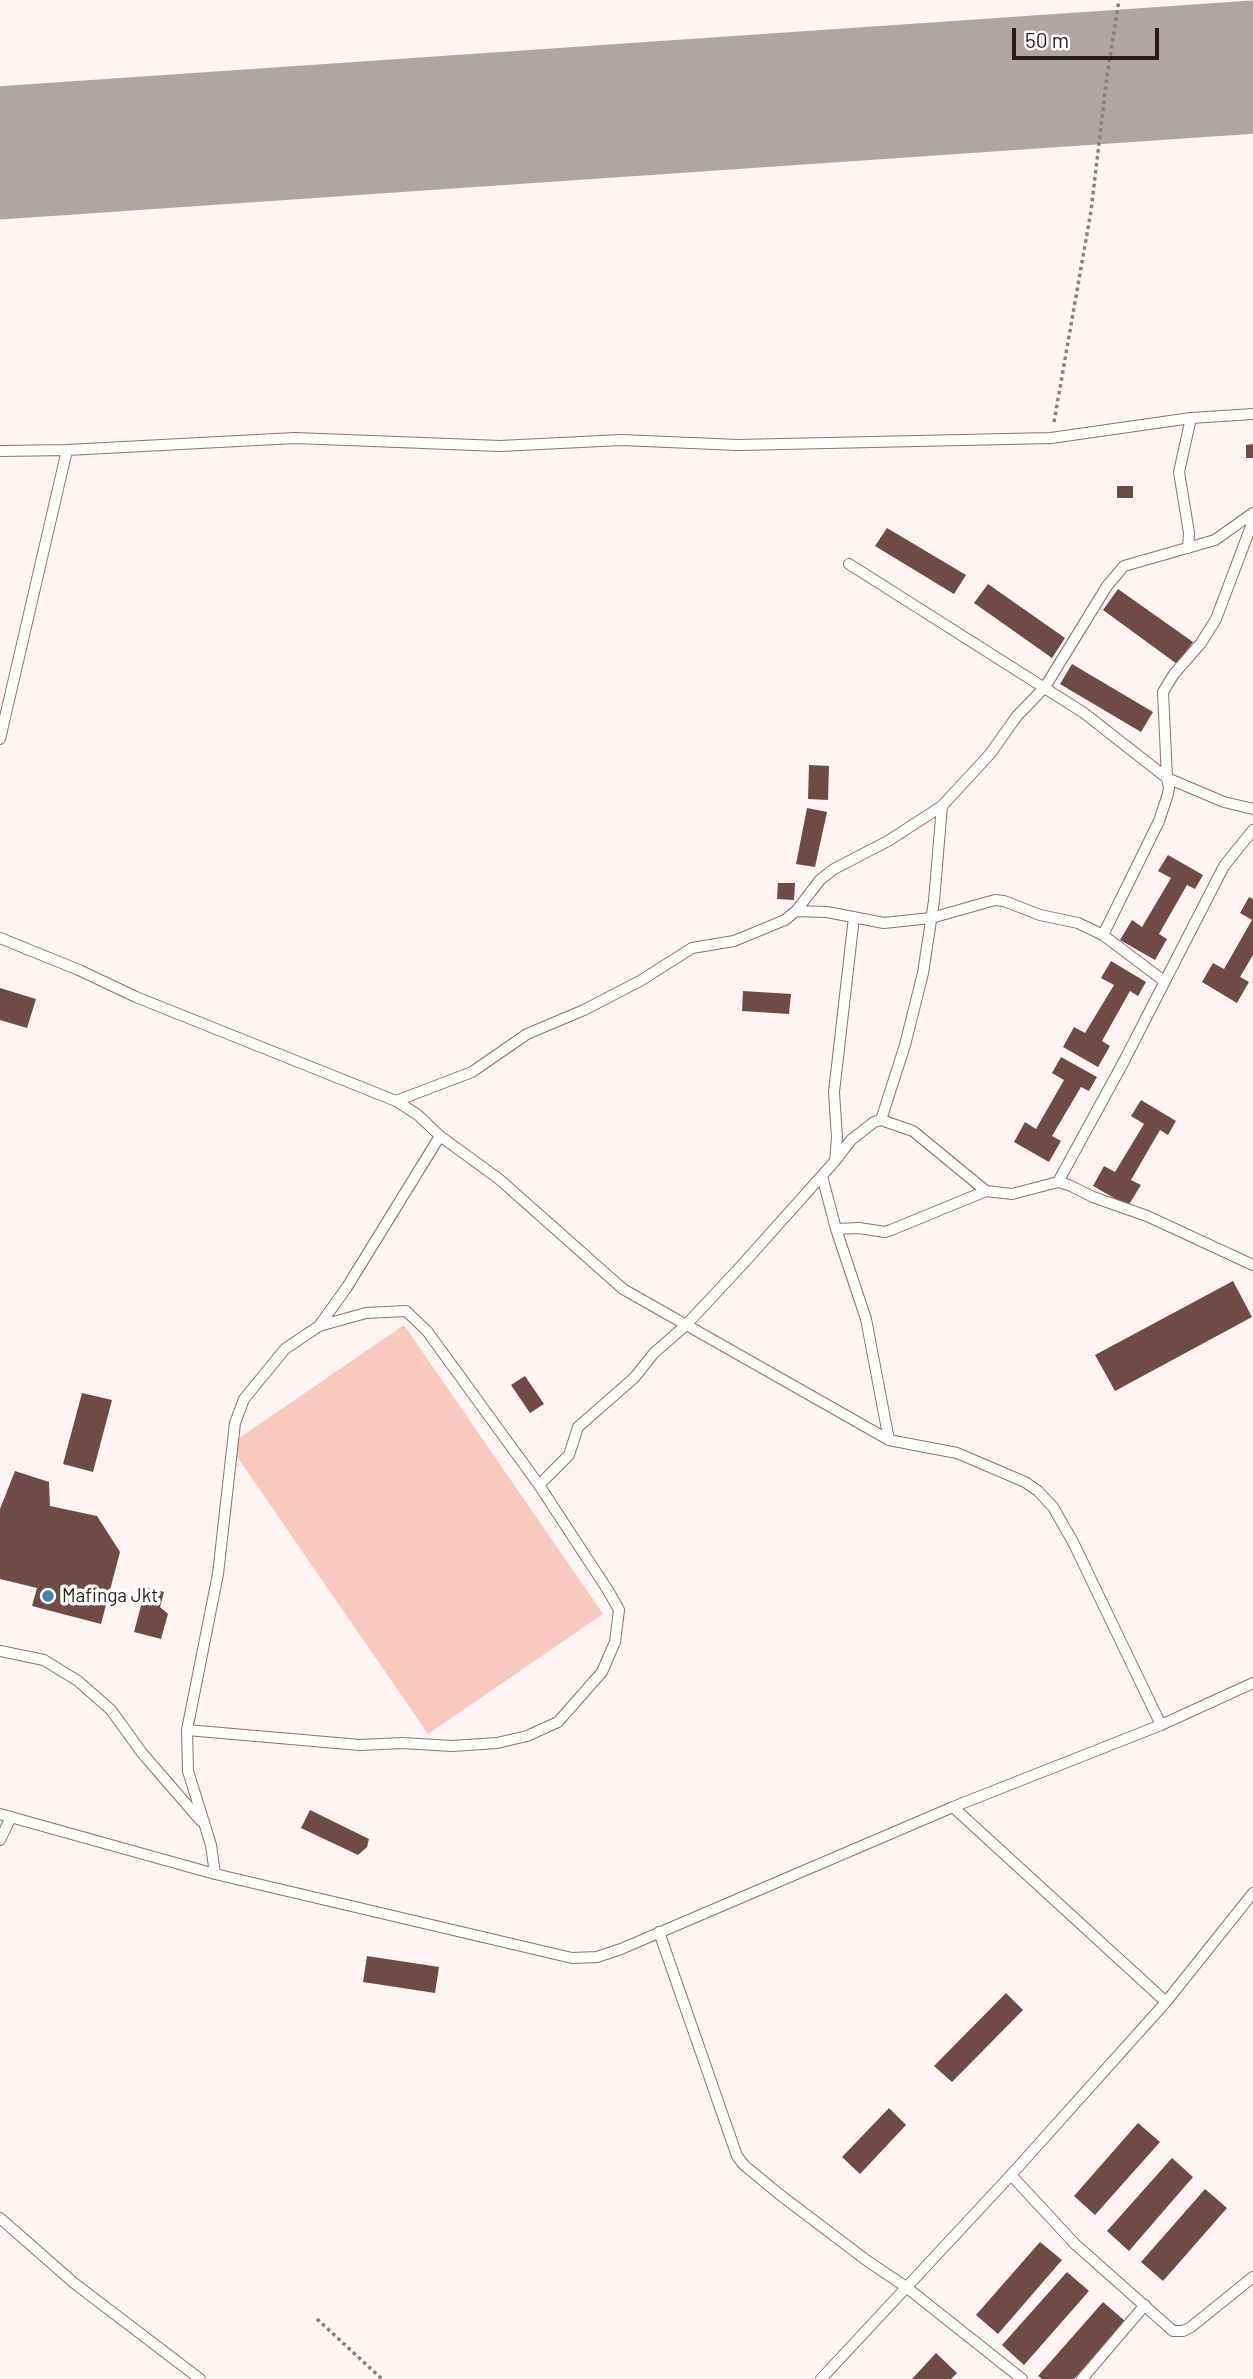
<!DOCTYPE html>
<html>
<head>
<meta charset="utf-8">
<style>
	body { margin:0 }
	#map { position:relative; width:1253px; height:2379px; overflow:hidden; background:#fdf4f3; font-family:Barlow,sans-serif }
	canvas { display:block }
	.scale { position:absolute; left:1012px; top:28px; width:147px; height:32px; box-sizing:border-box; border:4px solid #2b1c1a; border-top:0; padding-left:9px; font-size:21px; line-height:24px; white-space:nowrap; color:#2b1c1a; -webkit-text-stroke:5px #fff; paint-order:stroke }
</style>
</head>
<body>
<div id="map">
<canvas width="1253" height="2379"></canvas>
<div class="scale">50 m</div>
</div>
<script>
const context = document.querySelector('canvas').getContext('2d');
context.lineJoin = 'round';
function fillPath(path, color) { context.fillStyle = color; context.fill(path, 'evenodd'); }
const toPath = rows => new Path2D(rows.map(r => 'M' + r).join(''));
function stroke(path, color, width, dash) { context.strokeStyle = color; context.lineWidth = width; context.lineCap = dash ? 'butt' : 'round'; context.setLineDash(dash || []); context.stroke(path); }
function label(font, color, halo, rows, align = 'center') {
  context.font = font + ' Barlow,sans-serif'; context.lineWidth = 7; context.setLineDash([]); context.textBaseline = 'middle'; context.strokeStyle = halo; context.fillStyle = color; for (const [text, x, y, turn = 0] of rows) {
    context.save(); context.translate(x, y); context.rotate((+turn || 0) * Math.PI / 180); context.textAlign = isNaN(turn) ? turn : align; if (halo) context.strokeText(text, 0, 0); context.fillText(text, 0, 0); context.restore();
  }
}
const green = toPath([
	[404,1325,603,1614,428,1734,229,1445]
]);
const runway = toPath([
	[0,153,1253,67]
]);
const building = toPath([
	[1253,444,1253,458,1246,458,1246,445],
	[1117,486,1133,486,1133,498,1117,498],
	[887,528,966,575,954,594,875,546],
	[988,584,1065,638,1052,658,974,603],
	[1118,589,1193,642,1177,664,1103,610],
	[1072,664,1153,712,1141,732,1060,684],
	[809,765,829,766,828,800,808,799],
	[807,808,827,812,815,867,796,864],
	[1168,855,1203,875,1195,889,1187,885,1159,934,1167,939,1155,960,1120,940,1132,920,1142,927,1171,878,1158,871],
	[778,883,795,883,794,900,777,899],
	[1249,897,1253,899,1253,955,1240,977,1249,982,1237,1003,1202,982,1213,963,1224,969,1252,920,1240,913],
	[1111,961,1146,982,1138,996,1130,991,1102,1041,1110,1046,1098,1067,1063,1047,1074,1027,1085,1033,1114,985,1101,978],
	[0,988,36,999,27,1028,0,1020],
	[743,991,791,994,789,1014,742,1011],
	[1061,1057,1097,1077,1089,1091,1081,1087,1052,1136,1061,1141,1049,1162,1014,1142,1025,1122,1036,1129,1064,1080,1052,1073],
	[1141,1100,1176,1121,1168,1135,1160,1130,1131,1180,1141,1185,1128,1206,1093,1186,1104,1166,1115,1172,1144,1124,1131,1116],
	[1233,1281,1252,1317,1115,1391,1095,1355],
	[525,1376,544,1404,530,1413,511,1385],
	[82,1393,112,1400,93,1472,63,1464],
	[15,1471,49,1482,50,1506,97,1516,120,1552,101,1624,32,1606,37,1588,0,1579,0,1509],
	[146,1587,164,1592,160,1607,168,1614,161,1639,134,1632],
	[310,1810,369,1839,367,1847,358,1855,301,1828],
	[367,1956,439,1967,435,1993,363,1982],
	[1006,1993,1023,2010,952,2082,934,2066],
	[889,2108,906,2125,860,2174,842,2157],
	[1138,2123,1160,2142,1095,2215,1074,2196],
	[1172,2158,1193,2177,1129,2251,1107,2231],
	[1205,2189,1227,2208,1163,2281,1141,2262],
	[1040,2242,1062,2260,998,2334,976,2315],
	[1067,2272,1089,2291,1024,2365,1002,2345],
	[1103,2302,1125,2321,1074,2379,1042,2379,1038,2376],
	[936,2353,957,2373,951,2379,912,2379]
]);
const path = toPath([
	[1054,422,1091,211,1107,76,1119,0],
	[317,2319,382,2379]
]);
const service = toPath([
	[0,451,67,450,295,438,500,446,621,440,738,445,1051,438,1191,418,1253,414],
	[1188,548,1189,533,1179,472,1191,418],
	[849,564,1084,713,1167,778,1224,802,1253,809],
	[0,739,67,450],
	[796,911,827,912,884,923,931,918,995,900,1004,901,1040,915,1078,923,1103,935,1164,981],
	[1103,935,1159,821,1168,794,1169,788,1167,778,1163,692,1174,674,1201,643,1216,619,1253,521],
	[0,938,79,970,136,997,396,1101,418,1115,440,1136,499,1179,623,1289,889,1440,957,1453,1025,1482,1038,1491,1053,1507,1073,1542,1161,1725],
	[396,1101,472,1072,527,1034,584,1010,640,981,692,948,734,941,785,920,796,911,820,880,834,869,888,841,942,806,990,754,1017,716,1045,687,1107,586,1124,566,1215,540,1253,513],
	[881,1120,905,1045,923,973,934,901,942,806],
	[835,1161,837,1138,834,1092,854,917],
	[822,1176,836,1229,866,1319,889,1440],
	[1058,1182,1123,1063,1224,866,1253,830],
	[836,1229,859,1228,885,1232,891,1230,986,1191],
	[319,1326,347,1287,440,1136],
	[539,1485,569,1455,578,1427,634,1378,654,1353,685,1326,742,1265,835,1161,851,1140,874,1122,881,1120,913,1131,986,1191,1012,1194,1058,1182,1069,1185,1093,1197,1147,1216,1253,1265],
	[0,1651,44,1660,78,1681,111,1710,142,1753,201,1821],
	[187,1730,360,1745,402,1743,452,1746,497,1743,527,1736,558,1722,602,1672,615,1642,619,1610,609,1592,539,1485,427,1331,406,1311,366,1313,319,1326,285,1349,244,1399,235,1423,218,1574,187,1730,188,1771,211,1845,215,1874],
	[953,1807,1166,2002],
	[0,1814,215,1874,572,1958,597,1957,621,1949,953,1807,1161,1725,1253,1683],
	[0,1840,11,1817],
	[659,1932,737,2156,744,2165,779,2194,866,2260,906,2287,1022,2379],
	[1011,2175,1075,2244,1173,2331,1183,2331,1191,2327,1253,2277],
	[0,2218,74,2283,200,2379],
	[821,2379,1011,2175,1166,2002,1253,1893],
	[1082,2379,1145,2305]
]);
const markers = [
	[48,1596,7,"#3c85b9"]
];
const poiNames = [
	["Mafinga Jkt",62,1596]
];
fillPath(green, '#f9c8bf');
stroke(runway, '#b0a4a4', 133);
fillPath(building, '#6e4b46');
stroke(service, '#956f69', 12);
stroke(path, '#8b7e7d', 3.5, [3.5, 3.5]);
stroke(service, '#fff', 10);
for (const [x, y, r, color] of markers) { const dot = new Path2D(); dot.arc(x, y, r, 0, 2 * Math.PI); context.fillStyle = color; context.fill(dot); stroke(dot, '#fff', 2.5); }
label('19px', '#2b1c1a', '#fff', poiNames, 'left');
</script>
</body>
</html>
